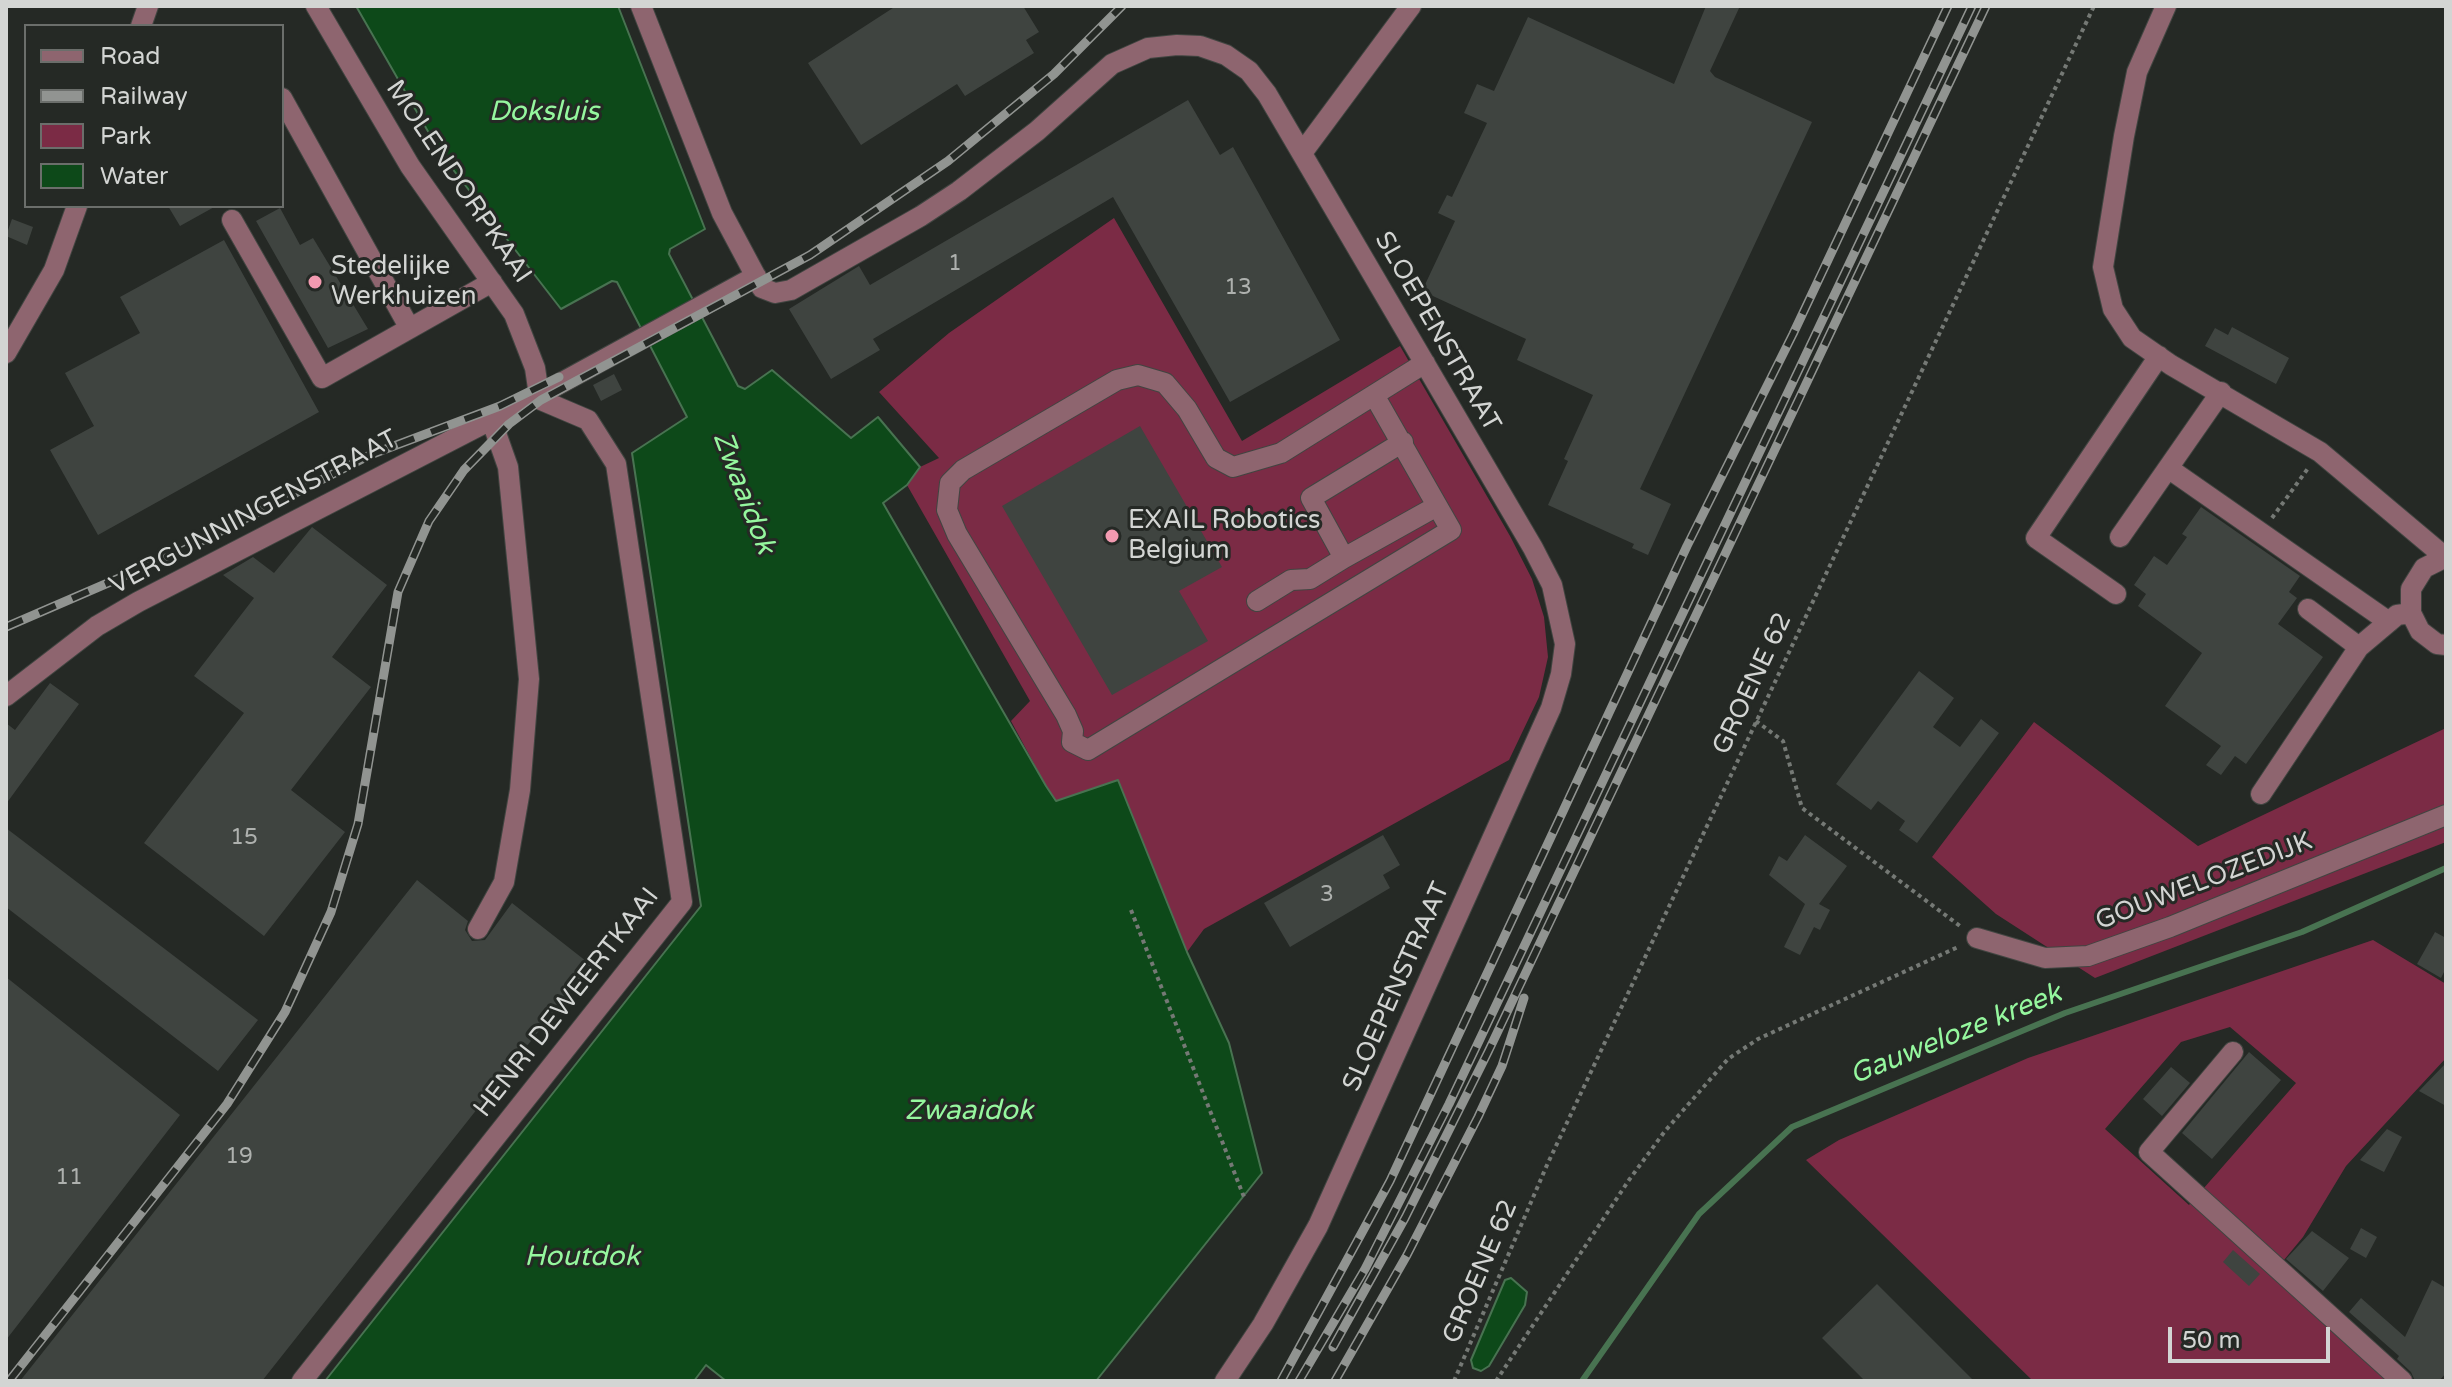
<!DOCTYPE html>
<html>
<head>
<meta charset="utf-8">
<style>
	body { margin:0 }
	#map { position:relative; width:2452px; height:1387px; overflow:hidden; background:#252925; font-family:"Varela Round",sans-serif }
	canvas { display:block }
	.frame { position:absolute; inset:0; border:8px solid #d3d5d3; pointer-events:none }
	.legend { position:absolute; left:24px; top:24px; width:260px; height:184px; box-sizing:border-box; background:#252925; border:2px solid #6b6e6b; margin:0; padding:10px 14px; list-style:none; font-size:24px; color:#d3d5d3 }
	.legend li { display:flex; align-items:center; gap:16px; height:40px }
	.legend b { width:40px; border:2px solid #6b6e6b }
	.scale { position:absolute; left:2168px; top:1327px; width:162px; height:36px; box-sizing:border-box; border:4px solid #d3d5d3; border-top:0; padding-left:10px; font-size:24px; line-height:28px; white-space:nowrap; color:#d3d5d3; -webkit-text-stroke:6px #252925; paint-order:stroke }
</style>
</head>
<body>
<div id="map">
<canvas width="2452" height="1387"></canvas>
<div class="frame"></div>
<ul class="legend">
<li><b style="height:10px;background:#8e656f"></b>Road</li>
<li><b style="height:10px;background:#919491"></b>Railway</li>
<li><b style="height:22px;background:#7b2b45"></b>Park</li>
<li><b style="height:22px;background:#0d4919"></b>Water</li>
</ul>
<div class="scale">50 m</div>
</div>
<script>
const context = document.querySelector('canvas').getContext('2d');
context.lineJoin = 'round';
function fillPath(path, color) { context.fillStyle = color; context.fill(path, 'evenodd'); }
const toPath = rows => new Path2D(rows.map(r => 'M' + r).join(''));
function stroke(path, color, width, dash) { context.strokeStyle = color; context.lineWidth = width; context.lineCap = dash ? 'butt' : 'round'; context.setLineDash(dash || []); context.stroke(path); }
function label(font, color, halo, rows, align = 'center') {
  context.font = font + ' "Varela Round",sans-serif'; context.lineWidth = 6; context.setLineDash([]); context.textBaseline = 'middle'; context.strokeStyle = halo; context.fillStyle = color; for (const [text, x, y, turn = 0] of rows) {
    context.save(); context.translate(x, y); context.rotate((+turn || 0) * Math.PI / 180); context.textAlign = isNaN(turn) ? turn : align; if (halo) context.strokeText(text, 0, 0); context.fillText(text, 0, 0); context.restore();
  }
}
const green = toPath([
	[1114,218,1242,441,1400,346,1510,536,1532,579,1544,617,1548,657,1539,697,1509,760,1204,929,1187,952,1118,781,1057,802,1046,786,1011,721,1030,701,907,485,920,467,939,458,879,392,949,333],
	[2034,722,2198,846,2446,728,2446,842,2095,978,1996,914,1932,857],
	[2373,940,2446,984,2446,1058,2346,1166,2303,1237,2279,1266,2389,1381,2033,1381,1806,1160,1839,1140,2028,1058],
	[2230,1027,2296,1083,2189,1205,2105,1129,2181,1042]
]);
const water = toPath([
	[356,6,618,6,705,229,670,249,669,254,738,386,745,389,772,370,851,438,878,417,920,467,907,485,883,503,1046,786,1056,801,1118,780,1187,952,1229,1043,1262,1173,1096,1381,726,1381,706,1365,694,1381,325,1381,701,906,632,453,687,417,617,282,612,281,561,309,441,154,356,6],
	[1511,1278,1527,1292,1525,1305,1489,1366,1481,1371,1473,1368,1471,1360,1505,1280,1511,1278]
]);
const stream = toPath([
	[1582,1381,1699,1214,1792,1127,2065,1013,2302,932,2446,868]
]);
const building = toPath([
	[896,6,1023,6,1039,32,1026,40,1034,53,965,96,957,84,861,145,808,63],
	[1706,6,1740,6,1710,71,1715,77,1812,122,1640,489,1671,504,1648,555,1632,548,1634,544,1548,505,1568,461,1564,459,1593,395,1517,360,1526,339,1422,291,1455,221,1438,213,1447,195,1452,197,1487,123,1464,113,1477,84,1494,91,1528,17,1674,84],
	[1188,100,1220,155,1233,147,1340,340,1230,402,1113,197,873,339,880,350,831,379,789,309,859,266,870,285],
	[168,206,216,206,180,226],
	[280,208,300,245,313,238,368,329,328,348,256,221],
	[12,219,33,227,27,245,6,236],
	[224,240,319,412,98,535,50,450,94,426,65,373,140,333,120,297],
	[2232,327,2289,358,2276,384,2205,346,2215,328,2228,335],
	[614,374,622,390,601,401,593,385],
	[1140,426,1222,567,1179,591,1208,641,1112,695,1002,506],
	[2201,507,2300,576,2289,592,2297,598,2278,624,2323,657,2246,764,2235,756,2221,775,2206,765,2221,746,2165,706,2202,653,2138,606,2146,594,2134,585,2154,556,2167,565,2187,537,2182,534],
	[312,527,387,585,332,657,371,687,291,790,345,832,264,936,144,843,244,713,194,676,254,598,223,575,253,557,274,573],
	[1919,671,1954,698,1933,727,1960,747,1981,719,1999,733,1917,843,1899,830,1905,821,1878,801,1871,810,1836,784],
	[50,683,79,704,6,804,6,723,15,730],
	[6,828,258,1020,218,1071,6,907],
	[1383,835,1400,865,1383,875,1390,888,1290,947,1264,903],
	[1805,835,1847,866,1819,904,1830,910,1820,930,1814,927,1800,955,1784,947,1805,904,1769,875,1779,856,1787,861],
	[417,880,468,921,465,930,472,941,485,940,512,903,591,965,262,1381,20,1381],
	[2435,932,2446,938,2446,968,2441,978,2417,964],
	[6,977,180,1115,6,1340],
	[2249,1052,2281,1080,2212,1159,2182,1133],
	[2446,1063,2446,1106,2419,1091],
	[2171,1067,2190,1083,2162,1116,2143,1099],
	[2387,1129,2402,1137,2384,1172,2360,1160],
	[2361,1228,2377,1237,2366,1258,2350,1249],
	[2312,1231,2349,1258,2323,1291,2286,1259],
	[2233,1250,2260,1274,2249,1286,2223,1262],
	[2432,1280,2446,1288,2446,1373,2439,1381,2415,1381,2411,1372,2397,1359,2399,1356,2349,1312,2361,1298,2405,1337],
	[1877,1284,1974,1381,1865,1381,1822,1338]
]);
const path = toPath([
	[2272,518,2309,467],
	[1756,721,1783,741,1802,808,1960,926],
	[1131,910,1244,1197],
	[1454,1381,1547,1165,2094,6],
	[1496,1381,1629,1180,1665,1131,1728,1059,1758,1039,1958,947]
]);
const minor = toPath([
	[316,6,410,166,514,314,535,368,539,395],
	[641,6,722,213,762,288,775,293,791,290,921,216,959,191,1037,131,1112,64,1148,48,1177,45,1200,46,1226,55,1249,71,1267,94,1533,548,1552,585,1565,644,1561,674,1551,708,1318,1226,1263,1324,1225,1381],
	[2166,6,2137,72,2124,136,2103,267,2113,309,2132,338,2171,365,2320,452,2445,557],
	[141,26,148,6],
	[282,98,409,327],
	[1302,153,1411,6],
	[232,220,322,378,492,282],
	[6,353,54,270,77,206],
	[1374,395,1451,530,1088,750,1072,742,1073,731,1066,715,957,534,947,510,950,483,963,470,1117,380,1138,375,1165,383,1187,409,1216,458,1233,467,1281,453,1425,363],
	[1403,442,1311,498,1344,558,1437,506],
	[2168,468,2389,622],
	[2120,537,2221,392],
	[2446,557,2424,568,2411,589,2411,613,2420,631,2437,644,2446,645],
	[2116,594,2036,538,2159,356],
	[1257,601,1291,580,1310,579,1344,558],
	[2308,609,2359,647],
	[6,696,97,626,138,602,539,395,756,276],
	[2261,794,2359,647,2397,615,2411,613],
	[478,929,504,882,520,790,529,679,508,467,491,419],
	[1977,938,2045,958,2088,956,2170,927,2446,815],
	[2233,1052,2149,1152,2402,1381],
	[302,1381,682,902,616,464,588,420,541,400,539,395]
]);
const rail = toPath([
	[6,627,182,551,370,455,500,406,559,377],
	[1333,1347,1405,1218,1488,1052,1986,6],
	[9,1381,227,1104,285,1012,331,912,358,824,398,592,429,521,464,470,509,424,541,400,810,255,948,161,1054,74,1122,6],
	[1281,1381,1390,1181,1687,546,1793,334,1948,6],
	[1299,1381,1365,1269,1449,1104,1972,6],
	[1335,1381,1407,1255,1478,1117,1502,1066,1524,998]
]);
const markers = [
	[315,282,8,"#f29ab0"],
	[1112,536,8,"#f29ab0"]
];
const numberNames = [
	["1",955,264],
	["13",1238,288],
	["15",244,838],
	["3",1327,895],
	["19",239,1157],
	["11",69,1178]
];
const streetNames = [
	["MOLENDORPKAAI",458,182,56],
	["SLOEPENSTRAAT",1437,332,60],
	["VERGUNNINGENSTRAAT",254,513,-28],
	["GROENE 62",1753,684,-65],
	["GOUWELOZEDIJK",2204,882,-21],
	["SLOEPENSTRAAT",1397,987,-66],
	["HENRI DEWEERTKAAI",567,1003,-52],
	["GROENE 62",1481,1272,-67]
];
const poiNames = [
	["Stedelijke",331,267],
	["Werkhuizen",331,297],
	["EXAIL Robotics",1128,521],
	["Belgium",1128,551]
];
const waterNames = [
	["Doksluis",544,113],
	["Zwaaidok",743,493,69],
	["Gauweloze kreek",1956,1035,-22],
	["Zwaaidok",969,1112],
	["Houtdok",582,1258]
];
fillPath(green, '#7b2b45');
fillPath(water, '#0d4919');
stroke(water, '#487351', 2);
stroke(stream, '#487351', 6);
fillPath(building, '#3f4440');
stroke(minor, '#414541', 22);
stroke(path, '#757975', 4, [4, 4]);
stroke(minor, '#8e656f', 20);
stroke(rail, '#919491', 9);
stroke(rail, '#252925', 6, [18]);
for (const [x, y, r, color] of markers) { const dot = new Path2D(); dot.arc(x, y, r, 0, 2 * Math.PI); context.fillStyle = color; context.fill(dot); stroke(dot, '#252925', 3); }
label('22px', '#aeb1ae', null, numberNames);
label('26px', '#d3d5d3', '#252925', streetNames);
label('26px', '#d3d5d3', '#252925', poiNames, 'left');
label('italic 28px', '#95f79e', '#252925', waterNames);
</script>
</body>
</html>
